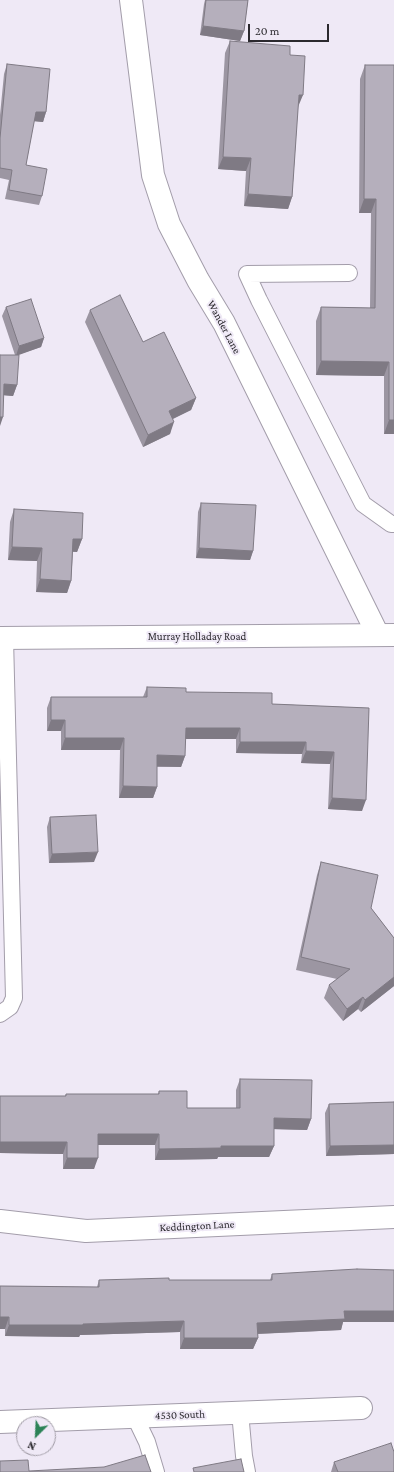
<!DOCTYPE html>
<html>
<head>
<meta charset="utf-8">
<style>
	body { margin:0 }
	#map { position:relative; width:394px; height:1472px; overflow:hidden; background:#efe9f6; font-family:"Crimson Pro",serif }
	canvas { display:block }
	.north { position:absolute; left:16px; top:1416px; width:40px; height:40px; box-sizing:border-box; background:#efe9f6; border:1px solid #a19ca6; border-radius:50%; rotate:204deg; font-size:11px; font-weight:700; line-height:16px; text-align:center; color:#2b292e }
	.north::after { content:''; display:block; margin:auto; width:14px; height:18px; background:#2c8357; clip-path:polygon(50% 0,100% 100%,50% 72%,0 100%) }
	.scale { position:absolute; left:248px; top:24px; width:81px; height:18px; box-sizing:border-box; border:2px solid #2b292e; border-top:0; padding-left:5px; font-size:12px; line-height:14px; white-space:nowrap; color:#2b292e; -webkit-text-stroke:3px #efe9f6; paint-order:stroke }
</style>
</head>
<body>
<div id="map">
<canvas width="394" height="1472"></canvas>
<div class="north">N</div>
<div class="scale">20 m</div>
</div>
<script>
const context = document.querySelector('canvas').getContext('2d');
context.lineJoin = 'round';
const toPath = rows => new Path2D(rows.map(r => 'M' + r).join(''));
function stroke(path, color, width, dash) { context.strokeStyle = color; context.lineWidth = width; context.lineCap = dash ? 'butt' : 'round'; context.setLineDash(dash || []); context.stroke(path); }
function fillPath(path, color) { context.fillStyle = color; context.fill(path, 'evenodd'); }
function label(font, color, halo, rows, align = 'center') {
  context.font = font + ' "Crimson Pro",serif'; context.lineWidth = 4; context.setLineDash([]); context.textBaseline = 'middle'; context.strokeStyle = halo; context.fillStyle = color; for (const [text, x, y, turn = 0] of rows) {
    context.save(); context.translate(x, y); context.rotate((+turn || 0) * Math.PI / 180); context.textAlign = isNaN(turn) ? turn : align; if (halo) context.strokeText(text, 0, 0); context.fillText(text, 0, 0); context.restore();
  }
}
const service = toPath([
	[349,273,247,274,259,300,363,504,391,524,394,524],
	[0,1014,10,1007,14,998,5,638],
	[240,1412,244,1456,247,1472],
	[135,1417,147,1442,156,1472]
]);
const minor = toPath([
	[131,0,153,175,169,224,198,280,224,323,378,635],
	[0,1221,86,1231,394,1217],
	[0,1422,361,1408]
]);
const tertiary = toPath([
	[0,638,394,635]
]);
const wall = toPath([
	[205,0,248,0,244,31,240,41,200,35,204,4],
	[230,41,290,55,298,107,292,197,288,209,244,206,246,171,218,169,225,53],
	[7,64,46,112,43,122,34,121,26,165,42,196,39,205,5,199,9,180,0,178,0,115,4,74],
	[365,65,394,65,394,434,384,434,384,376,316,375,316,321,321,307,370,308,371,213,359,213,360,79],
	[6,307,44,338,41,347,17,355,17,385,13,396,4,395,0,355,15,355,2,316],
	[90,310,143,342,196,398,191,410,173,419,170,434,143,447,85,322],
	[201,503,253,551,250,560,196,558,198,512],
	[14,509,82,539,77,552,73,552,71,581,67,593,36,592,37,561,8,560,10,522],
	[147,687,186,692,272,704,369,708,362,811,328,809,330,764,301,763,302,754,236,753,236,739,185,739,185,756,181,767,157,767,157,787,153,798,119,798,120,750,61,750,61,731,47,731,47,708,51,697,143,697],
	[50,817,94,862,49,863,47,827],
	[321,862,371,908,394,938,394,986,361,1012,358,1009,343,1021,324,998,329,985,337,979,296,970,317,875],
	[240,1079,311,1119,307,1130,274,1129,274,1146,269,1157,218,1157,217,1159,155,1160,155,1145,98,1145,94,1169,63,1169,63,1154,0,1153,0,1096,65,1096,66,1094,158,1094,159,1091,187,1108,236,1108,236,1090],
	[394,1102,394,1154,326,1156,325,1113,329,1104],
	[272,1274,343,1322,341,1330,258,1334,258,1338,253,1349,180,1349,180,1332,80,1335,79,1337,5,1336,5,1329,0,1329,0,1286,97,1287,99,1280,270,1280],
	[334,1462,394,1472,331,1472]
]);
const shadedWall = toPath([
	[203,26,244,31,240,41,200,35],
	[299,95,303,95,298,107],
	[36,112,46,112,43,122,32,121],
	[223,157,251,158,246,171,218,169],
	[248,194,292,197,288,209,244,206],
	[364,199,376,199,371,213,359,213],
	[44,338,41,347,16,356,19,346],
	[321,361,389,362,384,376,316,375],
	[4,384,17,385,13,396,0,395],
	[196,398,191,410,164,423,169,411],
	[0,417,3,417,0,426],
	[389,420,394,420,394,434,384,434],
	[174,422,170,434,143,447,148,435],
	[73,539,82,539,77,552,69,551],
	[12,547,42,548,37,561,8,560],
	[199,548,253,551,250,560,196,558],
	[40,579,71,581,67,593,36,592],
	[51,720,65,720,61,731,47,731],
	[186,728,240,728,236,739,181,739],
	[65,738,124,738,120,750,61,750],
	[240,742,306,742,302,754,236,753],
	[306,751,334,752,330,764,301,763],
	[157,755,185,756,181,767,153,766],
	[123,786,157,787,153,798,119,798],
	[332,798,366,800,362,811,328,809],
	[98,852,94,862,49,863,52,854],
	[394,977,394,986,361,1012,365,1000],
	[363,997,358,1009,343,1021,347,1009],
	[274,1118,311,1119,307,1130,270,1129],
	[98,1134,159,1134,155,1145,94,1145],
	[0,1142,67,1142,63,1154,0,1153],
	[394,1145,394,1154,326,1156,330,1146],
	[221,1146,274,1146,269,1157,218,1157,217,1159,155,1160,159,1149],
	[67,1158,98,1158,94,1169,63,1169],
	[344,1311,394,1311,394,1322,343,1322,341,1330,253,1334,257,1323],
	[0,1317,9,1317,5,1329,0,1329],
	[184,1321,180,1332,80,1335,79,1337,5,1336,9,1325,83,1324],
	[184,1338,258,1338,253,1349,180,1349]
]);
const building = toPath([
	[206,0,248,0,244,31,203,26,206,0],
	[230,41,290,46,290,55,305,56,303,95,299,95,292,197,248,194,251,158,223,157,230,41],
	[7,64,50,69,46,112,36,112,26,165,47,169,42,196,9,190,12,170,0,168,0,138,7,64],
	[365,65,394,65,394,420,389,420,389,362,321,361,321,307,375,308,376,199,364,199,365,65],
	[120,295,143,342,164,332,196,398,169,411,174,422,148,435,90,310,120,295],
	[31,299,44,338,19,346,6,307,31,299],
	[0,355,19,355,17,385,4,384,3,417,0,417,0,355],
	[201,503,256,505,253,551,199,548,201,503],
	[14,509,83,513,82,539,73,539,71,581,40,579,42,548,12,547,14,509],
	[147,687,186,688,186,692,272,693,272,704,369,708,366,800,332,798,334,752,306,751,306,742,240,742,240,728,186,728,185,756,157,755,157,787,123,786,124,738,65,738,65,720,51,720,51,697,147,697,147,687],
	[96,815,98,852,52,854,50,817,96,815],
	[321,862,378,875,371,908,394,938,394,977,365,1000,363,997,347,1009,329,985,350,969,301,957,321,862],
	[240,1079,312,1080,311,1119,274,1118,274,1146,221,1146,221,1148,159,1149,159,1134,98,1134,98,1158,67,1158,67,1142,0,1142,0,1096,66,1096,66,1094,159,1094,159,1091,187,1091,187,1108,240,1108,240,1079],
	[394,1102,394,1145,330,1146,329,1104,394,1102],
	[357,1269,394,1270,394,1311,344,1311,345,1319,257,1323,258,1338,184,1338,184,1321,83,1324,83,1325,9,1325,9,1317,0,1317,0,1286,99,1287,99,1280,169,1278,169,1280,272,1280,272,1274,357,1269],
	[391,1443,394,1452,394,1472,338,1472,334,1462,391,1443],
	[145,1455,151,1472,0,1472,0,1461,28,1460,29,1471,104,1467,145,1455],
	[241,1459,244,1472,194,1472,193,1468,241,1459]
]);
const streetNames = [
	["Wander Lane",224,327,62],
	["Murray Holladay Road",197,637],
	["Keddington Lane",197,1226,-3],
	["4530 South",180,1415,-2]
];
stroke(service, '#a39daa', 18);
stroke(minor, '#a39daa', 24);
stroke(tertiary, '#a39daa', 24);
stroke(service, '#fff', 16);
stroke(minor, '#fff', 22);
stroke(tertiary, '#fff', 22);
fillPath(wall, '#9c96a2');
fillPath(shadedWall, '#7f7a84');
fillPath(building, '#b5afbc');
stroke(building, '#7f7a84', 1);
label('11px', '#2b292e', '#efe9f6', streetNames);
</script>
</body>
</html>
